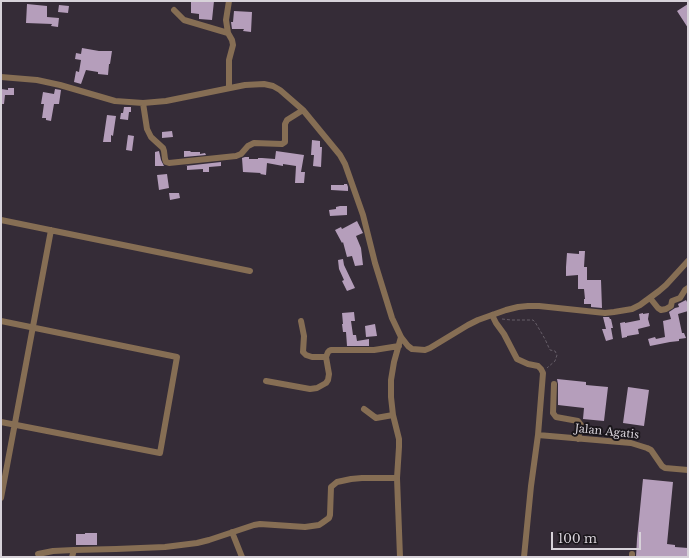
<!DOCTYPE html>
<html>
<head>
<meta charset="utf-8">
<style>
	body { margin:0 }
	#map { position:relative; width:689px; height:558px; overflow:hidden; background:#352c37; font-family:"Libre Baskerville",serif }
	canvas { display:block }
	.frame { position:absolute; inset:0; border:2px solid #d7d2d9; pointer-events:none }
	.scale { position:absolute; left:551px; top:532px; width:90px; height:18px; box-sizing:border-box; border:2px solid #d7d2d9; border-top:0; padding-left:5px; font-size:12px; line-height:14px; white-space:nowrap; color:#d7d2d9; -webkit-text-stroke:3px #1a161b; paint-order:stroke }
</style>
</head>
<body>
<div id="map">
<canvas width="689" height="558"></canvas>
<div class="frame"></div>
<div class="scale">100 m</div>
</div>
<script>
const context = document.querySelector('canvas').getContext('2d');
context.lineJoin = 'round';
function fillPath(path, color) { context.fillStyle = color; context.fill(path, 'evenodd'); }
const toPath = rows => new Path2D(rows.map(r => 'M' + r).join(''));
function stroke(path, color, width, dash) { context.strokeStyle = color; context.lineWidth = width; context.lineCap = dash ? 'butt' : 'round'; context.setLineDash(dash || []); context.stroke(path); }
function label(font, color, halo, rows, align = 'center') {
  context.font = font + ' "Libre Baskerville",serif'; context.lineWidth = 4; context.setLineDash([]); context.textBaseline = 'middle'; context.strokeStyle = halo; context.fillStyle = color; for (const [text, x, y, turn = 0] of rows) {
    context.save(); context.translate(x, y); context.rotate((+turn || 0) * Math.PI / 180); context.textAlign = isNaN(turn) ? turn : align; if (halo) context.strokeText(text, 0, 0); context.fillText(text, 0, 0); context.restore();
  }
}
const building = toPath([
	[191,1,214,1,212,20,199,19,199,14,191,13],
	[27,4,47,6,47,17,59,18,58,27,51,26,52,24,26,23],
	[688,4,688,28,677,11],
	[59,5,69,6,68,13,58,12],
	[234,11,252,12,251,32,243,31,244,29,232,29,231,22,233,22],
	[82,48,99,51,112,51,110,64,109,64,108,75,98,74,98,72,86,70,81,84,74,82,76,71,79,72,81,60,75,59,76,53,81,54],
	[8,88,14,88,14,95,5,95,4,104,1,104,1,89,8,90],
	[55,89,61,90,59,104,54,104,51,121,46,120,46,118,42,118,44,104,41,104,43,92,54,94],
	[124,107,131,107,131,112,129,112,128,120,120,119,121,113,123,113],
	[107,115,116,116,113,136,111,135,111,142,103,142],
	[172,131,173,137,162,138,162,132],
	[128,135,134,136,132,151,126,150],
	[312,140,320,141,320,147,322,147,321,167,313,166,314,155,311,155],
	[159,151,161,160,164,166,155,166,155,152],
	[184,151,190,151,191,152,200,152,200,154,205,153,206,155,184,157],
	[276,151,304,155,301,172,305,172,304,183,295,183,296,166,283,164,283,166,267,163,266,175,260,174,261,173,243,172,242,158,245,157,249,157,249,159,258,159,258,158,262,158,275,159],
	[221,162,221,166,209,167,209,172,203,172,203,169,187,170,187,166,185,166],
	[167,174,169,188,159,190,157,175],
	[344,184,347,184,348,187,348,191,331,190,331,185,344,185],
	[169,193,179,193,180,198,170,200],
	[340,206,347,206,347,215,330,216,329,210,336,209,336,207],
	[357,221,363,233,356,236,361,248,363,265,355,266,352,256,347,257,343,242,342,243,335,230,341,227,342,229],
	[579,251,585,251,584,267,587,267,587,280,601,280,602,308,591,307,591,304,584,304,584,299,585,299,584,289,578,289,578,275,566,276,566,267,567,253,579,254],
	[343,259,344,265,355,288,347,291,342,281,344,280,339,269,338,260],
	[686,300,688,304,688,311,678,314,682,333,684,333,686,338,679,339,679,341,670,342,650,346,648,339,655,337,656,339,665,337,663,321,671,319,669,312,675,308,679,307,678,304],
	[354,312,355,321,351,321,353,335,356,335,357,341,369,339,369,346,347,346,346,332,343,332,342,324,343,324,342,313],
	[643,313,643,314,649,313,648,319,650,326,638,329,639,334,627,336,627,337,622,338,620,323,625,322,625,323,640,320,639,314],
	[603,317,609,317,610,319,611,319,613,328,611,328,613,339,606,341,602,329,606,329],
	[375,324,377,336,366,337,365,326],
	[557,379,586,382,586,385,608,387,604,421,583,419,584,408,558,405,558,384],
	[628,387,649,390,644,426,623,423],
	[643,479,673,482,667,544,675,545,675,547,688,548,688,557,636,557,637,539],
	[85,533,97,533,97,545,76,545,76,534,85,534]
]);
const path = toPath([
	[502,319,511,320,533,320,535,322,545,339,549,348,550,350,555,351,557,355,555,361,547,368]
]);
const minor = toPath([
	[229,1,226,20,228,33,232,40,233,45,229,60,229,88],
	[174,10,184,20,228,33],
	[1,77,37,80,60,85,115,101,143,103,166,101,245,85,264,84,273,86,280,90,303,110,340,155,345,164,363,215,375,263,392,318,401,337,408,346,412,349,425,350,430,348,468,325,478,320,506,310,518,307,528,306,539,306,605,313,614,312,632,309,640,305,659,291,666,285,688,261],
	[143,103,147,129,151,137,163,148,164,151,165,159,166,162,169,163,236,156,241,154,248,146,254,143,282,144,285,142,285,124,287,120,303,110],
	[1,220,250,271],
	[650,298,658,308,661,310,666,309,671,306,672,301,680,298,685,290,688,288],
	[492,315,496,323,504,334,517,359,528,364,538,366,541,369,543,373,538,435,531,486,524,557],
	[1,321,177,357,160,453,1,422],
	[301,321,304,336,303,352,306,355,312,357,326,357],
	[266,381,310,389,317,388,326,383,328,380,329,374,326,357,328,352,329,351,331,350,374,350,399,346],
	[554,384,553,413,556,417,578,421,581,425,578,439],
	[364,409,376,418,393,415],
	[538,435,631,443,647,448,651,450,662,466,665,468,688,470],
	[1,498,51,230],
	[232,532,242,557],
	[38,554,53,551,74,550],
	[72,557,74,550,116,549,165,547,197,543,209,540,254,525,260,524,305,527,319,525,322,523,329,518,330,515,331,487,337,482,351,479,362,478,397,478],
	[400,557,397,478,399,447,399,439,393,415,391,397,391,380,394,362,401,337],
	[632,557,632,554]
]);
const streetNames = [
	["Jalan Agatis",607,432,6]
];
fillPath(building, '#b59ebb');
stroke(path, '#665e68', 1, [3, 2]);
stroke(minor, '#866e54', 6);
label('11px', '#d7d2d9', '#1a161b', streetNames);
</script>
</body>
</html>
